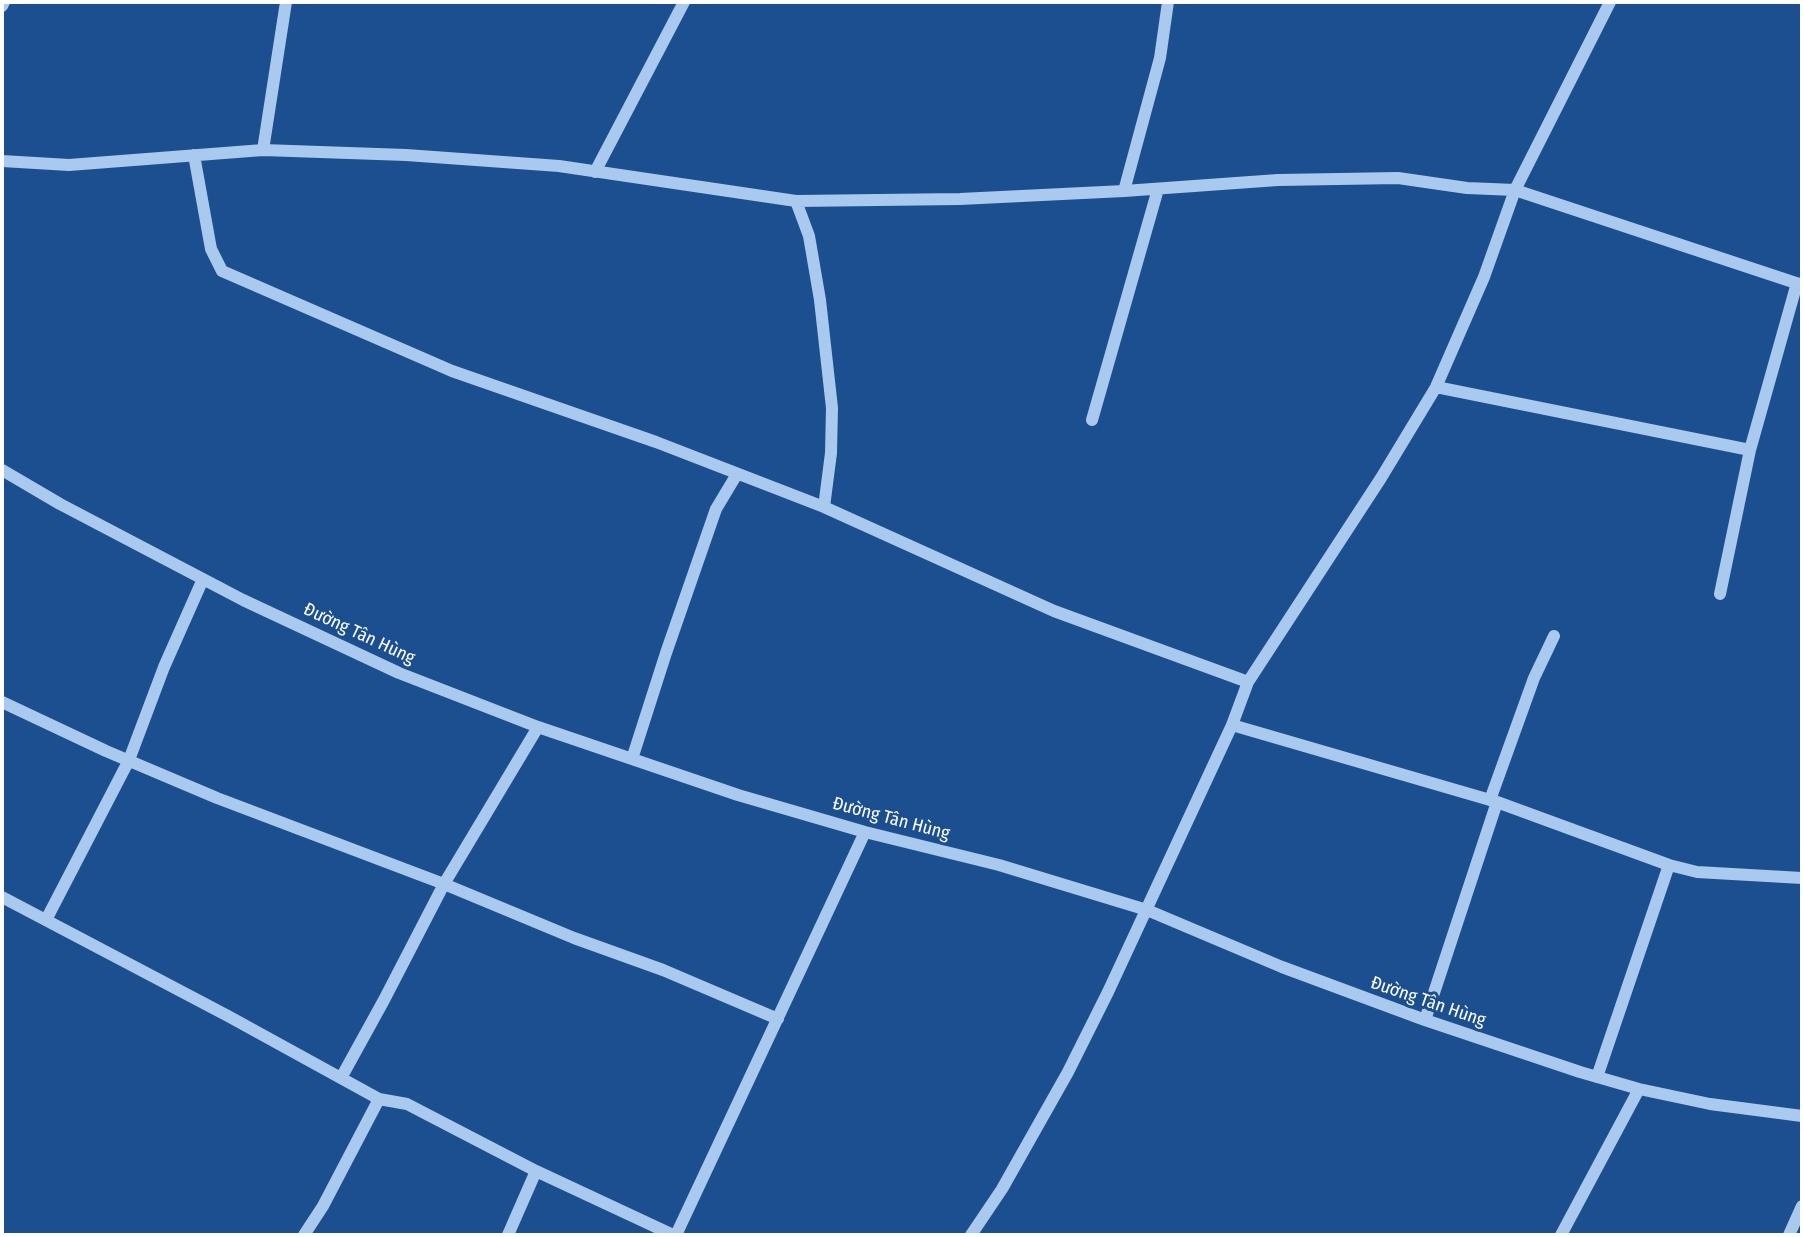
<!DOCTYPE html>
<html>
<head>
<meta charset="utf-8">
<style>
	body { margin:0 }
	#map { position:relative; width:1804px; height:1237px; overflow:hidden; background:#1b4f8f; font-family:"Fira Sans Condensed",sans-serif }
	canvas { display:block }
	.frame { position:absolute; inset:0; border:4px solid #fff; pointer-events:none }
</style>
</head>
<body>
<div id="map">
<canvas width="1804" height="1237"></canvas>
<div class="frame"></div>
</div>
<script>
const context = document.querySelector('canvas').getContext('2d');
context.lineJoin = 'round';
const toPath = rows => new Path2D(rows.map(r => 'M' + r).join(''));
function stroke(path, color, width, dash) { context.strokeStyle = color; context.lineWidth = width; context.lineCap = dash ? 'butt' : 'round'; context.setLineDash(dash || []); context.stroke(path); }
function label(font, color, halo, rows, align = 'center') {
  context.font = font + ' "Fira Sans Condensed",sans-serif'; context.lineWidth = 6; context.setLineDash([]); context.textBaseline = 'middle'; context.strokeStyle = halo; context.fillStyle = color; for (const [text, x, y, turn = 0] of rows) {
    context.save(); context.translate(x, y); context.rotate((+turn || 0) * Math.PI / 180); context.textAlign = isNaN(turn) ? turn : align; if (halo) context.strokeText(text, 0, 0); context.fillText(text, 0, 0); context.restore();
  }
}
const minor = toPath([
	[2,6,4,2],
	[263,150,286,2],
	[194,155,211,249,222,271,452,371,656,442,824,507,1054,611,1248,682],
	[2,161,69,165,263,150,406,155,559,166,796,201,960,199,1124,191,1278,180,1398,178,1467,188,1515,190,1802,285],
	[595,172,684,2],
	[1124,191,1160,58,1168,2],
	[796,201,809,236,820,300,832,408,831,453,824,507],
	[1436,387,1750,450],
	[1092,420,1158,189],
	[2,470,60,504,243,600,399,673,538,727,738,795,865,832,999,865,1147,910,1282,967,1425,1020,1580,1072,1639,1089,1710,1104,1802,1116],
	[1720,594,1750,450,1797,283],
	[2,702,106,751,217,798,444,884,574,938,663,970,778,1019],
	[1232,725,1497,802,1669,865,1697,872,1802,878],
	[632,759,666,653,716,509,737,474],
	[1490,800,1534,678,1554,636],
	[2,897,228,1016,379,1099,407,1104,536,1171,673,1235],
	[46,920,129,760,164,667,203,579],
	[1425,1020,1497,802],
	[1597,1077,1669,865],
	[341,1078,384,1000,444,884,538,727],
	[304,1235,323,1206,379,1099],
	[508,1235,536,1171],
	[676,1235,865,832],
	[971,1235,1002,1189,1068,1072,1108,992,1232,725,1248,682,1381,478,1436,387,1484,277,1515,190,1610,2],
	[1561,1235,1639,1089],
	[1789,1235,1802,1206]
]);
const streetNames = [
	["Đường Tân Hùng",359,634,25],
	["Đường Tân Hùng",891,819,15],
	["Đường Tân Hùng",1428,1002,19]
];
stroke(minor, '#a9c9ee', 12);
label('18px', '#fff', '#1b4f8f', streetNames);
</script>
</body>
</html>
